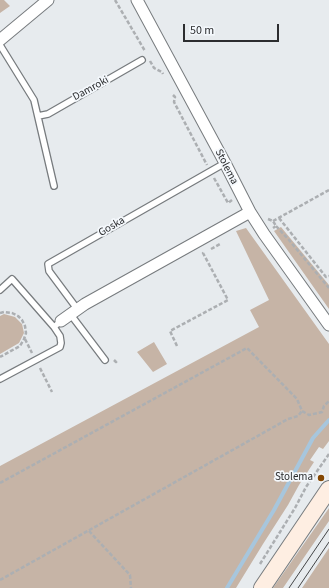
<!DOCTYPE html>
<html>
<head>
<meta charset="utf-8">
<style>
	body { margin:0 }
	#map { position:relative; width:329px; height:588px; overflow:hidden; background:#e7ebee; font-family:"Source Sans 3",sans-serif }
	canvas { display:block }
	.scale { position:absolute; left:183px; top:24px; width:96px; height:18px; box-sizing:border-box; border:2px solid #2c2d2f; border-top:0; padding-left:5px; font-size:12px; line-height:14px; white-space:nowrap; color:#2c2d2f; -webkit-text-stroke:3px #f4f8fc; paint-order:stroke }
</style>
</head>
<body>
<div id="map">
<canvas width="329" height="588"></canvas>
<div class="scale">50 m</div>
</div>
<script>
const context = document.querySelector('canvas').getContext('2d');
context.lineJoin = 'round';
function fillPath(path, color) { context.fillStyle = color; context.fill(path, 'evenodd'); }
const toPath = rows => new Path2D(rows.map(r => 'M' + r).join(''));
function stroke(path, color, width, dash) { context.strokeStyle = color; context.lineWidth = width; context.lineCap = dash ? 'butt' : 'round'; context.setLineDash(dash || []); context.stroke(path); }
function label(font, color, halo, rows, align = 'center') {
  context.font = font + ' "Source Sans 3",sans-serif'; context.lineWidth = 3.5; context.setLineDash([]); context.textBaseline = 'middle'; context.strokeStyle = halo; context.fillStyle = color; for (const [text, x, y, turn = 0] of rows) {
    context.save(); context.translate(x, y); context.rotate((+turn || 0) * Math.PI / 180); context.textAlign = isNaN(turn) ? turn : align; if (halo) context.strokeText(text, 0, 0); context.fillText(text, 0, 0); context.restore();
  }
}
const green = toPath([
	[0,0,4,0,10,6,0,13],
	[281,227,329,285,329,309,274,231],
	[246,228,329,344,329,441,323,449,319,447,310,460,314,462,299,485,288,505,263,544,236,588,0,588,0,466,259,327,250,310,269,300,236,231],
	[4,314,15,317,22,324,24,333,19,343,0,354,0,316],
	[154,342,167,364,153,372,137,352],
	[329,508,329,521,283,588,273,588],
	[329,548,329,588,302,588]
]);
const stream = toPath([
	[227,588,274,510,313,438,329,420]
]);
const path = toPath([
	[115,0,145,51],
	[150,61,154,68,162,72,163,74],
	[173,95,175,97,174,102,207,165],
	[214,178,228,203,232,200],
	[279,218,326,277,329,276],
	[268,219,273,221,276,226,273,228],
	[273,221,329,190],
	[276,226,289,240,329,288],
	[211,249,220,244],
	[0,313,4,312,12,313,18,316,22,320,25,326,26,333,24,339,20,346,0,357],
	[25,339,32,353],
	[177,346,170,331,228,300,203,253,205,252],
	[114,360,116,362,118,360],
	[40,368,52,392],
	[0,483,247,348,297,399,302,411,309,415,322,412,324,406,329,401],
	[89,531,130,575,131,588],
	[260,564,295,508,306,487,329,454],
	[0,580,288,419,298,416,302,411]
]);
const lane = toPath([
	[0,45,34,100,54,186],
	[38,116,48,114,142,60],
	[0,290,12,279,54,327],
	[78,310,49,271,48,264,225,163],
	[71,315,105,360],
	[0,379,60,347,61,343,60,336,54,327,61,321]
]);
const street = toPath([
	[137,0,225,163,250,212,264,234,329,325],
	[0,40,48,0],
	[61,321,85,304,250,212]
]);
const secondary = toPath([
	[262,588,329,489]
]);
const tram = toPath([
	[289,588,329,529],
	[298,588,329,542]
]);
const markers = [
	[321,478,4,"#844702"]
];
const streetNames = [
	["Damroki",91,89,-29],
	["Stolema",226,167,63],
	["Goska",112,227,-30]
];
const poiNames = [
	["Stolema",313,478]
];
fillPath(green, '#c6b4a6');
stroke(stream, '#a7c6dd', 4);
stroke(lane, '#777b7e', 8);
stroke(street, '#777b7e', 13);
stroke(secondary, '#777b7e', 18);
stroke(path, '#acafb2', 2.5, [4, 2]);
stroke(lane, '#fff', 5.5);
stroke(street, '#fff', 11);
stroke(secondary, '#feeee2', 16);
stroke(tram, '#444547', 1);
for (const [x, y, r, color] of markers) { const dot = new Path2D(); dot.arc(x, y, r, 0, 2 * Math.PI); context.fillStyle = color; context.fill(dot); stroke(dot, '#f4f8fc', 1.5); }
label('11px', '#2c2d2f', '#f4f8fc', streetNames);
label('11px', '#2c2d2f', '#f4f8fc', poiNames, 'right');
</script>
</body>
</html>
